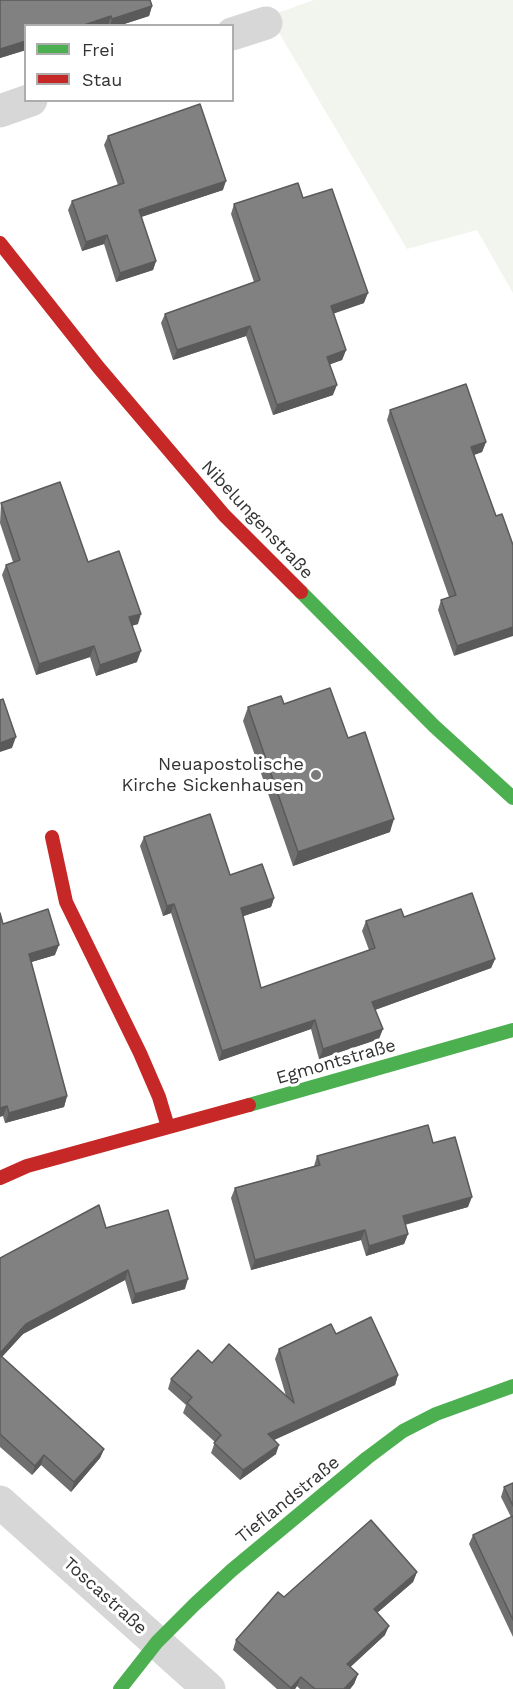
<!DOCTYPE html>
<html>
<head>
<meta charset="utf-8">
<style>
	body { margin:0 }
	#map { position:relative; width:513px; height:1689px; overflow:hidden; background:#fff; font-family:"Work Sans",sans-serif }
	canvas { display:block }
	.legend { position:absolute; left:24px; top:24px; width:210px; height:78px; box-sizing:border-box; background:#fff; border:2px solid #adadad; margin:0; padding:8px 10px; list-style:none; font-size:18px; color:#333 }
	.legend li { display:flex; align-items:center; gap:12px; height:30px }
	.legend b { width:30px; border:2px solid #adadad }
</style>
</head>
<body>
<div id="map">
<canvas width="513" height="1689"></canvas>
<ul class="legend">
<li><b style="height:8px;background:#4caf50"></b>Frei</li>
<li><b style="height:8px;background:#c62828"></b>Stau</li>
</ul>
</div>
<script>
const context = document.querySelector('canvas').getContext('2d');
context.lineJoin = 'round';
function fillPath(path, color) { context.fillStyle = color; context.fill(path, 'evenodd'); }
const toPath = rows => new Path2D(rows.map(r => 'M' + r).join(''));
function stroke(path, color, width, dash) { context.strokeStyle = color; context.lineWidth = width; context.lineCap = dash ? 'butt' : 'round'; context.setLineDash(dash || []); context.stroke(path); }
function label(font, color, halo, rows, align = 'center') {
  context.font = font + ' "Work Sans",sans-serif'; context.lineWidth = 6; context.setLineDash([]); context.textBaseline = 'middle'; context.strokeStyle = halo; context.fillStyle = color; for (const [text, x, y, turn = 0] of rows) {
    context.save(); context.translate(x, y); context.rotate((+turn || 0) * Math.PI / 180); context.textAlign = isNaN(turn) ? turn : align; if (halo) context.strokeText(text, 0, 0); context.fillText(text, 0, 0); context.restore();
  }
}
const green = toPath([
	[314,0,513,0,513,293,477,230,407,249,269,16]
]);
const street = toPath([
	[232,34,266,23],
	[0,111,31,100],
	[0,1502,209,1689]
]);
const fast = toPath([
	[301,592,434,726,513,798],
	[249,1105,513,1030],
	[120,1689,157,1642,195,1604,232,1570,367,1458,403,1431,436,1414,513,1386]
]);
const jam = toPath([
	[0,243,99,368,224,515,301,592],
	[52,837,66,902,140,1053,159,1097,168,1127],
	[0,1178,27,1166,249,1105]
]);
const wall = toPath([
	[0,0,152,6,149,16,118,26,26,26,26,50,0,58],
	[108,136,223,190,141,217,156,261,153,270,116,282,104,244,82,251,68,210,72,201,118,185,104,145],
	[303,198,364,303,333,313,346,350,342,360,330,364,333,395,273,415,246,336,173,360,161,323,165,314,254,282,231,214,234,204],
	[390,410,486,442,482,452,474,455,496,516,513,545,454,656,438,610,441,600,449,597,387,420],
	[1,503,88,562,138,624,132,626,137,662,96,676,90,657,36,675,2,575,6,565,13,562,0,523],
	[284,704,348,738,390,832,293,866,243,721,248,707],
	[144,837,230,875,274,898,271,907,243,916,261,988,369,950,362,931,366,921,404,917,495,959,491,968,375,1010,379,1039,319,1059,311,1029,219,1061,171,913,163,916,140,846],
	[3,924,55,955,31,962,67,1096,64,1107,5,1123,3,1116],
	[433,1143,468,1207,405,1225,408,1234,404,1244,366,1256,361,1240,251,1270,231,1198,235,1188,314,1166,317,1156],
	[106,1228,185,1289,132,1304,125,1280,23,1334,2,1357,104,1449,100,1458,71,1492,41,1465,32,1475,0,1447,0,1258],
	[336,1334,398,1375,395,1385,274,1440,276,1454,240,1480,211,1453,215,1442,183,1413,186,1405,168,1389,171,1379,286,1396,275,1359,279,1349],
	[513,1483,513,1637,469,1544,473,1535,511,1517,501,1497,504,1487],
	[417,1572,413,1582,377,1613,385,1635,350,1667,358,1674,354,1684,350,1689,300,1689,297,1686,295,1689,277,1689,233,1650,236,1640,284,1597]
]);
const shadedWall = toPath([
	[152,6,149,16,118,26,110,26,112,19],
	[111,16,108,26,81,26],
	[26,41,26,50,0,58,0,49],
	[226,181,223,190,135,219,139,210],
	[107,235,104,244,82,251,86,242],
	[156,261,153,270,116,282,120,273],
	[368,293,364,303,327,316,331,306],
	[250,326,246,336,173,360,177,350],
	[346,350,342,360,323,367,327,357],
	[337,385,333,395,273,415,277,405],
	[486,442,482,452,468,457,471,447],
	[141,614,138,624,125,627,129,617],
	[513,627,513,636,454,656,457,646],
	[94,646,90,657,36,675,39,664],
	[141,651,137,662,96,676,100,665],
	[16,737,12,748,0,752,0,743],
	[394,819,390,832,293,866,298,852],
	[274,898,271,907,238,918,241,908],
	[174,904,171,913,163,916,167,906],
	[59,945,55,955,25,964,29,954],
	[495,959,491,968,369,1012,372,1002],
	[315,1020,311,1029,219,1061,222,1051],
	[383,1029,379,1039,319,1059,323,1049],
	[67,1096,64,1107,5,1123,9,1113],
	[7,1106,3,1116,0,1117,0,1108],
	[472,1197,468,1207,399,1226,403,1216],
	[365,1230,361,1240,251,1270,255,1260],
	[408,1234,404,1244,366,1256,369,1246],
	[128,1270,125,1280,23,1334,0,1359,0,1353,26,1324],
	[188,1279,185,1289,132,1304,135,1294],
	[398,1375,395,1385,265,1444,268,1434],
	[279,1445,276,1454,240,1480,243,1470],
	[104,1449,100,1458,71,1492,74,1482],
	[44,1455,41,1465,32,1475,35,1466],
	[417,1572,413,1582,370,1619,374,1609],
	[389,1626,385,1635,343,1674,347,1664],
	[358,1674,354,1684,350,1689,344,1689],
	[301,1677,297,1686,295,1689,290,1689]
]);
const building = toPath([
	[0,0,150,0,152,6,112,19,111,16,81,26,26,26,26,41,0,49,0,0],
	[200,104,226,181,139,210,156,261,120,273,107,235,86,242,72,201,124,183,108,136,200,104],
	[298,183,303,198,332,189,368,293,331,306,346,350,327,357,337,385,277,405,250,326,177,350,165,314,260,280,234,204,298,183],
	[466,384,486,442,471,447,496,516,502,514,513,545,513,627,457,646,441,600,456,595,390,410,466,384],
	[60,482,88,562,119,551,141,614,129,617,141,651,100,665,94,646,39,664,6,565,20,560,1,503,60,482],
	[330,688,348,738,365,732,394,819,298,852,248,707,281,696,284,704,330,688],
	[3,699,16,737,0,743,0,700,3,699],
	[210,814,230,875,262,864,274,898,241,908,261,988,375,948,366,921,401,909,404,917,472,893,495,959,372,1002,383,1029,323,1049,315,1020,222,1051,174,904,167,906,144,837,210,814],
	[48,909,59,945,29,954,67,1096,9,1113,7,1106,0,1108,0,913,3,924,48,909],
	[428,1125,433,1143,455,1137,472,1197,403,1216,408,1234,369,1246,365,1230,255,1260,235,1188,320,1165,317,1156,428,1125],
	[99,1205,106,1228,168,1210,188,1279,135,1294,128,1270,26,1324,0,1353,0,1258,99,1205],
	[371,1317,398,1375,268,1434,279,1445,243,1470,214,1443,221,1435,187,1403,192,1397,171,1379,198,1350,212,1363,229,1344,294,1403,279,1349,331,1324,336,1334,371,1317],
	[0,1355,104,1449,74,1482,44,1455,35,1466,0,1434,0,1355],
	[513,1483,513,1506,504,1487,513,1483],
	[513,1516,513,1620,473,1535,513,1516],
	[371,1520,417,1572,374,1609,389,1626,347,1664,358,1674,344,1689,315,1689,301,1677,291,1688,236,1640,278,1592,284,1597,371,1520]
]);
const markers = [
	[316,775,6,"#7a7a7a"]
];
const streetNames = [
	["Nibelungenstraße",257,520,47],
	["Egmontstraße",336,1062,-16],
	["Tieflandstraße",288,1500,-39],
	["Toscastraße",105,1596,42]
];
const poiNames = [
	["Neuapostolische",304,765],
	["Kirche Sickenhausen",304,786]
];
fillPath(green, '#f1f5ed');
stroke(street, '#d7d7d7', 33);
stroke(fast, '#4caf50', 14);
stroke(jam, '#c62828', 14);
fillPath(wall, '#6f6f6f');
fillPath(shadedWall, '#5a5a5a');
fillPath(building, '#818181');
stroke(building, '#5a5a5a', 1.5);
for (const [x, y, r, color] of markers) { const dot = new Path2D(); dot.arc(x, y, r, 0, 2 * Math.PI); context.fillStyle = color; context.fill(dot); stroke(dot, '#fff', 2); }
label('18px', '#333', '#fff', streetNames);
label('18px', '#333', '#fff', poiNames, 'right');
</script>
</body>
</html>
